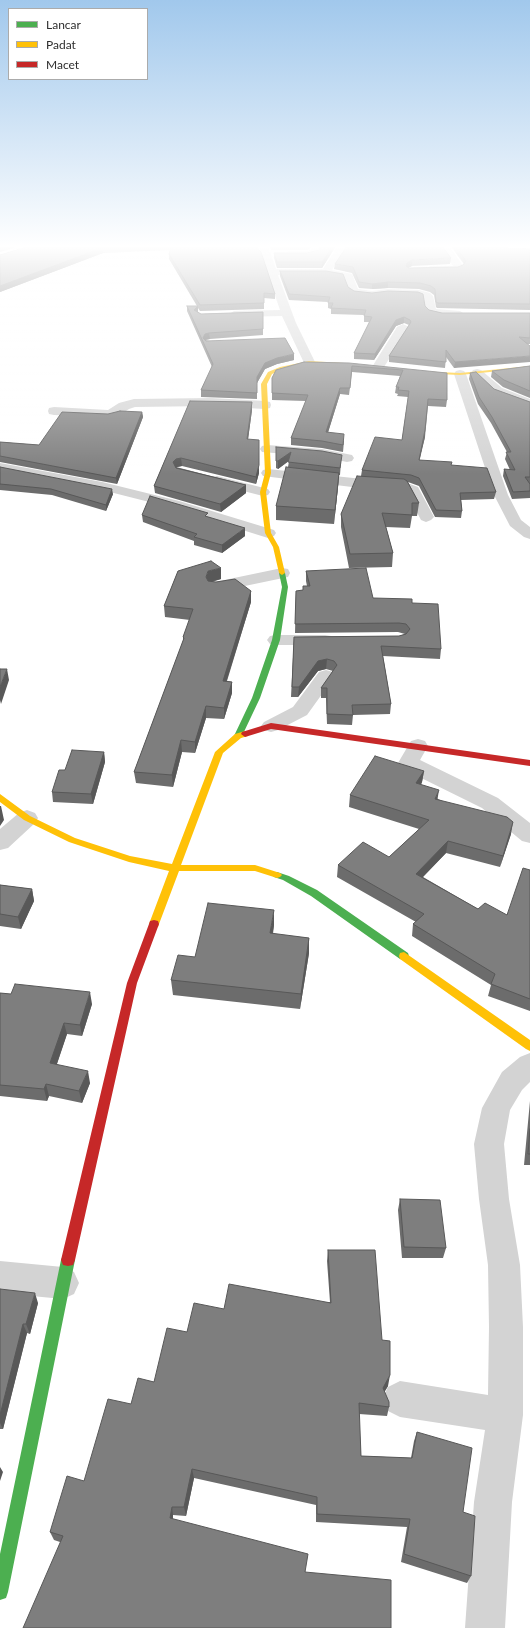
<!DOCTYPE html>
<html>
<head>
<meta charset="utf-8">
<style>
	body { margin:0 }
	#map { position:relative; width:530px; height:1628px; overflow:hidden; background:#fff; font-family:Lato,sans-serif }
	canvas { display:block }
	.legend { position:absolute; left:8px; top:8px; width:140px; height:72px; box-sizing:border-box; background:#fff; border:1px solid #ababab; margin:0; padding:5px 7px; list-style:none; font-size:12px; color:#2e2e2e }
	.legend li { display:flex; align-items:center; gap:8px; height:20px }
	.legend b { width:20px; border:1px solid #ababab }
</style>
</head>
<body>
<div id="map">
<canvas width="530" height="1628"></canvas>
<ul class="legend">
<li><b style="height:5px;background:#4caf50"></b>Lancar</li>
<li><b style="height:5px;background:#ffc107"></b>Padat</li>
<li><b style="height:5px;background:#c62828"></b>Macet</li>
</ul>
</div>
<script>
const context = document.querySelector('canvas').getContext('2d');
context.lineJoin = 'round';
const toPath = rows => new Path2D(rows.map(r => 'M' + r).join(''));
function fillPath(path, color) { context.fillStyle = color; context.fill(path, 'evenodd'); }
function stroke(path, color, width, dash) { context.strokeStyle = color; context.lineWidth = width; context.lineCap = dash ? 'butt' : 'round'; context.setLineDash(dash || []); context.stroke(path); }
const street = toPath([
	[258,246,268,246,276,269,323,269,338,246,348,246,332,270,352,274,358,289,372,291,388,289,419,290,430,293,433,296,436,309,460,311,465,314,460,317,429,314,424,309,424,299,418,296,388,295,372,297,350,294,345,279,340,277,326,275,278,275,296,323,315,362,313,365,309,366,305,365,282,316,234,317,229,314,234,311,280,310,258,246],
	[311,246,321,246,318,254,310,257,288,257,283,254,288,251,309,251,311,250,311,246],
	[439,246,449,246,464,267,462,269,454,272,427,271,425,269,430,266,453,266,439,246],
	[403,324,409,327,384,367,382,370,374,370,372,367,397,327,403,324],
	[477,369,481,370,502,388,530,399,530,408,494,394,471,373,473,370,477,369],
	[460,370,464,371,466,374,508,495,521,520,530,527,530,539,524,537,510,526,494,495,454,374,456,371,460,370],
	[211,398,265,401,270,402,271,405,270,408,265,409,211,406,135,407,129,409,120,415,109,418,54,415,49,414,48,411,49,408,54,407,108,410,119,403,134,399,211,398],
	[267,445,322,449,352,455,354,458,352,461,347,462,322,457,262,452,260,449,262,446,267,445],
	[0,463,102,482,179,501,274,530,276,533,274,536,268,538,169,507,102,490,0,471,0,463],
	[268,469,410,484,418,487,434,517,431,520,426,522,421,520,407,493,403,491,360,488,263,476,261,473,263,470,268,469],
	[217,476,268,489,270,492,268,495,263,496,212,483,210,480,212,477,217,476],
	[282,568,288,569,290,573,288,577,216,592,210,591,208,587,210,583,282,568],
	[276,635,325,635,331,636,334,640,331,644,325,645,276,645,270,644,267,640,270,636,276,635],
	[326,670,333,672,335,676,307,715,278,730,271,732,264,730,261,726,264,722,293,707,319,672,326,670],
	[418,739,425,741,428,746,420,760,498,798,530,823,530,843,522,841,482,808,401,768,398,763,408,746,411,741,418,739],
	[27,810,35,813,38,818,35,823,8,848,0,850,0,829,19,813,27,810],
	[530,1053,530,1082,522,1090,510,1110,504,1144,509,1199,520,1265,523,1327,523,1415,512,1502,505,1628,465,1628,474,1502,485,1430,400,1417,388,1411,382,1399,388,1387,400,1381,488,1395,489,1327,488,1265,479,1199,474,1144,482,1108,502,1072,520,1057,530,1053],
	[0,1261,63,1267,74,1272,79,1283,74,1294,63,1299,0,1293,0,1261]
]);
const fast = toPath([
	[282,571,285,573,288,587,280,640,260,698,242,736,241,738,235,738,234,736,252,698,272,640,282,587,279,573,282,571],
	[277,872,289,876,317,890,408,953,409,956,408,959,404,960,400,959,311,896,283,880,274,877,272,875,274,873,277,872],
	[68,1254,73,1255,75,1260,8,1592,6,1598,0,1600,0,1554,61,1260,63,1255,68,1254]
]);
const slow = toPath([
	[309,361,344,363,346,364,344,365,309,363,284,369,272,374,267,384,271,473,266,492,271,533,279,547,285,573,282,575,279,573,273,547,265,533,260,492,265,473,261,384,268,372,280,367,309,361],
	[530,366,530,368,460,375,416,373,414,372,416,371,460,373,530,366],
	[245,731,249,734,248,736,241,738,223,753,181,865,255,865,280,873,282,875,280,877,277,878,255,871,179,871,159,924,158,927,154,928,150,927,149,924,169,871,129,862,69,842,24,820,0,802,0,794,30,816,75,838,130,856,172,864,215,752,235,734,245,731],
	[404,952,530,1040,530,1051,526,1049,400,959,399,956,400,953,404,952]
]);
const jam = toPath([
	[271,723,530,760,530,766,271,729,245,737,241,734,242,732,271,723],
	[154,920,158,921,159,924,137,983,75,1260,73,1265,68,1266,63,1265,61,1260,127,983,149,924,150,921,154,920]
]);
const wall = toPath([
	[30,246,257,246,258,249,275,294,275,299,264,298,264,309,200,311,198,308,198,312,201,314,263,312,263,335,210,339,205,340,294,360,277,364,265,369,257,383,257,399,201,397,201,390,212,367,187,311,187,306,197,306,169,259,169,254,170,250,103,253,0,292,0,255],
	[269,246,311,246,310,249,307,250,271,250],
	[321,246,336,246,322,268,277,268,274,258,274,253,307,253,319,250],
	[452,246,466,246,530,249,530,310,437,308,436,307,434,295,430,292,419,289,388,288,372,289,359,288,352,273,334,269,335,264,451,258,450,264,412,266,409,267,409,268,458,267,463,265,464,264,452,248],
	[280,271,348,287,354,291,425,306,429,310,442,313,530,313,530,344,528,344,454,368,446,357,445,368,389,362,389,356,409,325,404,323,396,326,374,360,354,359,354,353,369,322,364,322,364,315,331,314,331,309,328,308,328,302,289,300,280,276],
	[304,362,447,373,447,400,446,407,428,406,425,437,419,460,451,465,496,492,494,499,461,500,462,511,461,518,435,517,419,486,408,482,419,503,417,516,412,516,410,528,386,527,393,553,392,567,349,568,341,527,341,514,361,476,362,470,402,440,408,397,397,396,398,394,395,393,396,387,400,376,352,372,349,395,340,394,328,432,344,441,343,452,322,448,291,445,291,438,306,401,272,400,272,378],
	[530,366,530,398,503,387,491,377,492,371],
	[470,373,494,389,530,402,530,498,512,499,503,476,504,469,510,470,505,459,507,452,491,423,478,404,469,379],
	[190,401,252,410,248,439,259,473,256,484,182,466,177,467,176,467,246,485,246,493,221,512,155,493,154,486],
	[142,412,143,417,117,484,0,462,0,442,39,445,108,414],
	[276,447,341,462,340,475,339,475,338,487,334,524,276,520,276,506,288,467,289,461,278,469,276,468],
	[0,467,113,494,106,511,52,495,0,490],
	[142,515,209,517,245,536,222,553,194,545,194,541,143,522],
	[178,571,221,579,212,582,251,591,251,602,227,681,232,682,232,693,224,719,206,718,195,753,182,752,173,787,136,783,134,772,183,641,183,637,190,620,165,617,164,606],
	[306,571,373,598,412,603,441,649,440,659,383,656,391,704,390,714,353,715,352,725,327,724,326,698,321,698,321,688,333,671,326,669,318,671,298,697,291,697,294,637,399,636,405,634,398,632,295,633,296,591,303,590,303,586,307,586,306,581],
	[104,752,105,762,93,804,53,802,52,792,65,770],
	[424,771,422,782,421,785,438,799,511,834,500,867,446,853,423,877,478,909,507,915,530,870,530,1011,488,996,491,985,412,936,413,924,416,922,337,877,338,865,389,857,419,829,349,807,350,795],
	[0,885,32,889,34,901,21,929,0,926],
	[274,925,273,934,309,938,309,953,300,1009,173,995,171,980,195,957],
	[0,993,92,1004,82,1036,67,1034,57,1064,90,1083,82,1103,49,1096,47,1101,0,1096],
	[530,1101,530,1165,524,1165],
	[400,1199,446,1248,443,1258,402,1258,398,1210],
	[328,1250,382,1340,388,1386,384,1392,389,1407,387,1416,359,1414,361,1456,411,1458,414,1441,417,1432,463,1512,471,1576,467,1583,401,1562,407,1527,316,1522,316,1505,194,1478,186,1516,173,1515,173,1519,306,1572,60,1542,54,1540,50,1532,84,1481,131,1404,154,1382,187,1332,224,1309,330,1302,327,1261],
	[0,1289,38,1303,30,1334,27,1333,3,1429,0,1429]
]);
const shadedWall = toPath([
	[0,246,19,246,0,252],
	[307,246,311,246,310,249,307,250],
	[333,246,336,246,322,268,322,262],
	[102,248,103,253,0,292,0,286],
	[412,260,412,266,406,269,407,263],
	[388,282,388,288,372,289,372,284],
	[198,306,198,312,195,316,194,310],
	[404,317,404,323,396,326,374,360,375,354,396,320],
	[209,333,210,339,205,340,203,338,205,334],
	[294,354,294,360,277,364,265,369,257,383,257,377,265,363,277,358],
	[530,356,530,362,454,368,455,362],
	[340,388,340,394,326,439,326,432],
	[252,402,252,410,247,447,247,439],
	[142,412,143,417,117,484,116,478],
	[425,430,425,437,418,467,419,460],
	[291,452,291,459,278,469,278,461],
	[181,458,182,466,177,467,174,470,173,462,176,459],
	[259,465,259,473,256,484,256,477],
	[339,473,338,487,334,524,335,510],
	[246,485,246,493,221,512,220,504],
	[112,489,113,494,106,511,106,505],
	[245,528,245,536,222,553,222,545],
	[221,568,221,579,209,582,206,577,208,571],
	[251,591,251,602,223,692,223,681],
	[327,659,326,669,318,671,298,697,299,687,318,661],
	[7,669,9,680,1,704,0,700,0,687],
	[232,682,232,693,224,719,224,708],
	[206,706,206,718,195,753,195,742],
	[181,740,182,752,173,787,172,775],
	[104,752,105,762,93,804,91,794],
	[424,771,422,782,415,795,416,783],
	[439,790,437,802,435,799],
	[0,806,1,806,4,820,0,826],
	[513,822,511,834,500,867,503,856],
	[448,841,446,853,415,885,416,874],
	[32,889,34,901,21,929,18,917],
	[274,910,274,925,270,948,270,933],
	[309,938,309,953,300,1009,301,994],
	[90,992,92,1004,82,1036,80,1025],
	[64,1023,67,1034,53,1075,50,1063],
	[88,1071,90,1083,82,1103,79,1091],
	[46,1084,49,1096,47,1101,44,1089],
	[35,1293,38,1303,30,1334,26,1324],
	[23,1324,27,1333,3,1429,0,1423,0,1415],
	[390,1375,388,1386,381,1398,383,1388],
	[0,1467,3,1472,0,1481],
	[192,1469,194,1478,186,1516,184,1507],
	[172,1507,173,1515,172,1527,170,1518]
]);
const building = toPath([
	[30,246,153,246,102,248,0,286,0,255,30,246],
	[172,246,257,246,258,249,261,252,275,294,264,293,264,303,200,305,169,254,172,246],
	[321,246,333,246,322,262,277,262,274,253,307,253,319,250,321,246],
	[347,246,442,246,451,258,412,260,407,263,406,266,409,268,458,267,463,265,466,261,455,246,466,246,530,249,530,304,438,303,436,302,435,289,431,286,420,283,388,282,372,284,359,282,353,267,335,264,347,246],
	[280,271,326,271,343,274,348,287,354,291,372,293,388,291,418,292,423,294,425,306,429,310,442,313,530,313,530,338,519,337,530,346,530,356,455,362,446,350,446,362,389,356,411,322,410,320,404,317,396,320,375,354,354,353,372,317,364,316,366,310,331,308,333,303,328,303,330,297,289,294,280,271],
	[187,306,198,306,194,310,201,314,263,312,263,329,209,333,205,334,203,338,206,341,285,338,294,354,277,358,265,363,257,377,257,393,201,390,213,364,187,306],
	[304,362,349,363,447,373,447,400,428,399,425,430,419,460,452,462,451,465,487,468,496,492,460,493,462,511,436,510,419,478,411,475,362,470,375,437,402,440,409,391,398,390,399,387,396,387,403,370,352,366,350,388,340,388,326,432,344,434,343,445,322,441,291,438,308,395,272,393,272,378,276,370,304,362],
	[530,366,530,391,504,380,492,371,530,366],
	[476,372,494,389,530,402,530,477,525,477,530,484,530,491,513,492,504,469,515,470,506,452,511,452,492,417,479,397,470,373,476,372],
	[190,401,252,402,247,439,259,440,259,465,256,477,181,458,176,459,173,462,176,468,246,485,220,504,154,486,190,401],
	[120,411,142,412,116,478,0,456,0,442,39,445,62,412,108,414,120,411],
	[276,447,322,451,342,455,340,468,288,462,291,452,278,461,276,461,276,447],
	[0,467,112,489,106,505,51,489,0,484,0,467],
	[286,467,339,473,335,510,276,506,286,467],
	[357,476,404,479,407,481,419,503,412,503,412,515,382,513,393,553,350,554,341,514,357,476],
	[150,496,208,513,205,516,245,528,222,545,194,537,197,534,142,515,150,496],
	[211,561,221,568,208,571,206,577,208,581,216,582,235,579,251,591,223,681,232,682,224,708,206,706,195,742,181,740,172,775,134,772,184,638,183,637,193,609,164,606,178,571,211,561],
	[366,568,373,598,412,599,412,603,438,604,441,649,381,646,391,704,352,705,353,715,327,714,327,688,321,688,337,665,334,661,327,659,318,661,299,687,292,687,294,637,399,636,406,634,410,629,406,624,399,623,295,624,296,591,303,590,303,586,310,586,306,571,366,568],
	[0,669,7,669,0,687,0,669],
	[72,750,104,752,91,794,52,792,59,770,65,770,72,750],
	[375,756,424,771,416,783,439,790,435,799,507,817,513,822,503,856,448,841,416,874,478,909,485,903,507,915,523,868,530,870,530,999,491,984,495,974,413,924,424,914,338,865,363,842,389,857,429,820,350,795,375,756],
	[0,885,32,889,18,917,0,914,0,885],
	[208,903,274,910,270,933,309,938,301,994,171,980,178,955,195,957,208,903],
	[15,984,90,992,80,1025,64,1023,50,1063,88,1071,79,1091,46,1084,44,1089,0,1085,0,993,11,994,15,984],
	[530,1129,530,1154,528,1154,530,1129],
	[400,1199,440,1200,446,1248,404,1247,400,1199],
	[328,1250,375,1250,382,1340,390,1341,390,1375,383,1388,389,1402,389,1407,359,1403,361,1456,412,1458,417,1432,472,1448,463,1512,475,1516,471,1576,404,1554,410,1519,317,1514,317,1497,192,1469,184,1507,172,1507,170,1518,308,1554,305,1572,391,1580,391,1628,23,1628,63,1536,50,1532,67,1476,84,1481,108,1399,131,1404,138,1378,154,1382,167,1328,187,1332,194,1303,224,1309,229,1284,331,1303,328,1250],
	[0,1289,35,1293,26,1324,23,1324,0,1415,0,1289]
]);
fillPath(street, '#d3d3d3');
fillPath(fast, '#4caf50');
fillPath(slow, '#ffc107');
fillPath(jam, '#c62828');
fillPath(wall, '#6c6c6c');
fillPath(shadedWall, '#585858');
fillPath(building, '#7e7e7e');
stroke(building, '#585858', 1);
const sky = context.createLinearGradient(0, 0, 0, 474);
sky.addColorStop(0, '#a1c8ec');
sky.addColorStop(0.52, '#fff');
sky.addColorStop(1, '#ffffff00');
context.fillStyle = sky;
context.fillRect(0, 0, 530, 474);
</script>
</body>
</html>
